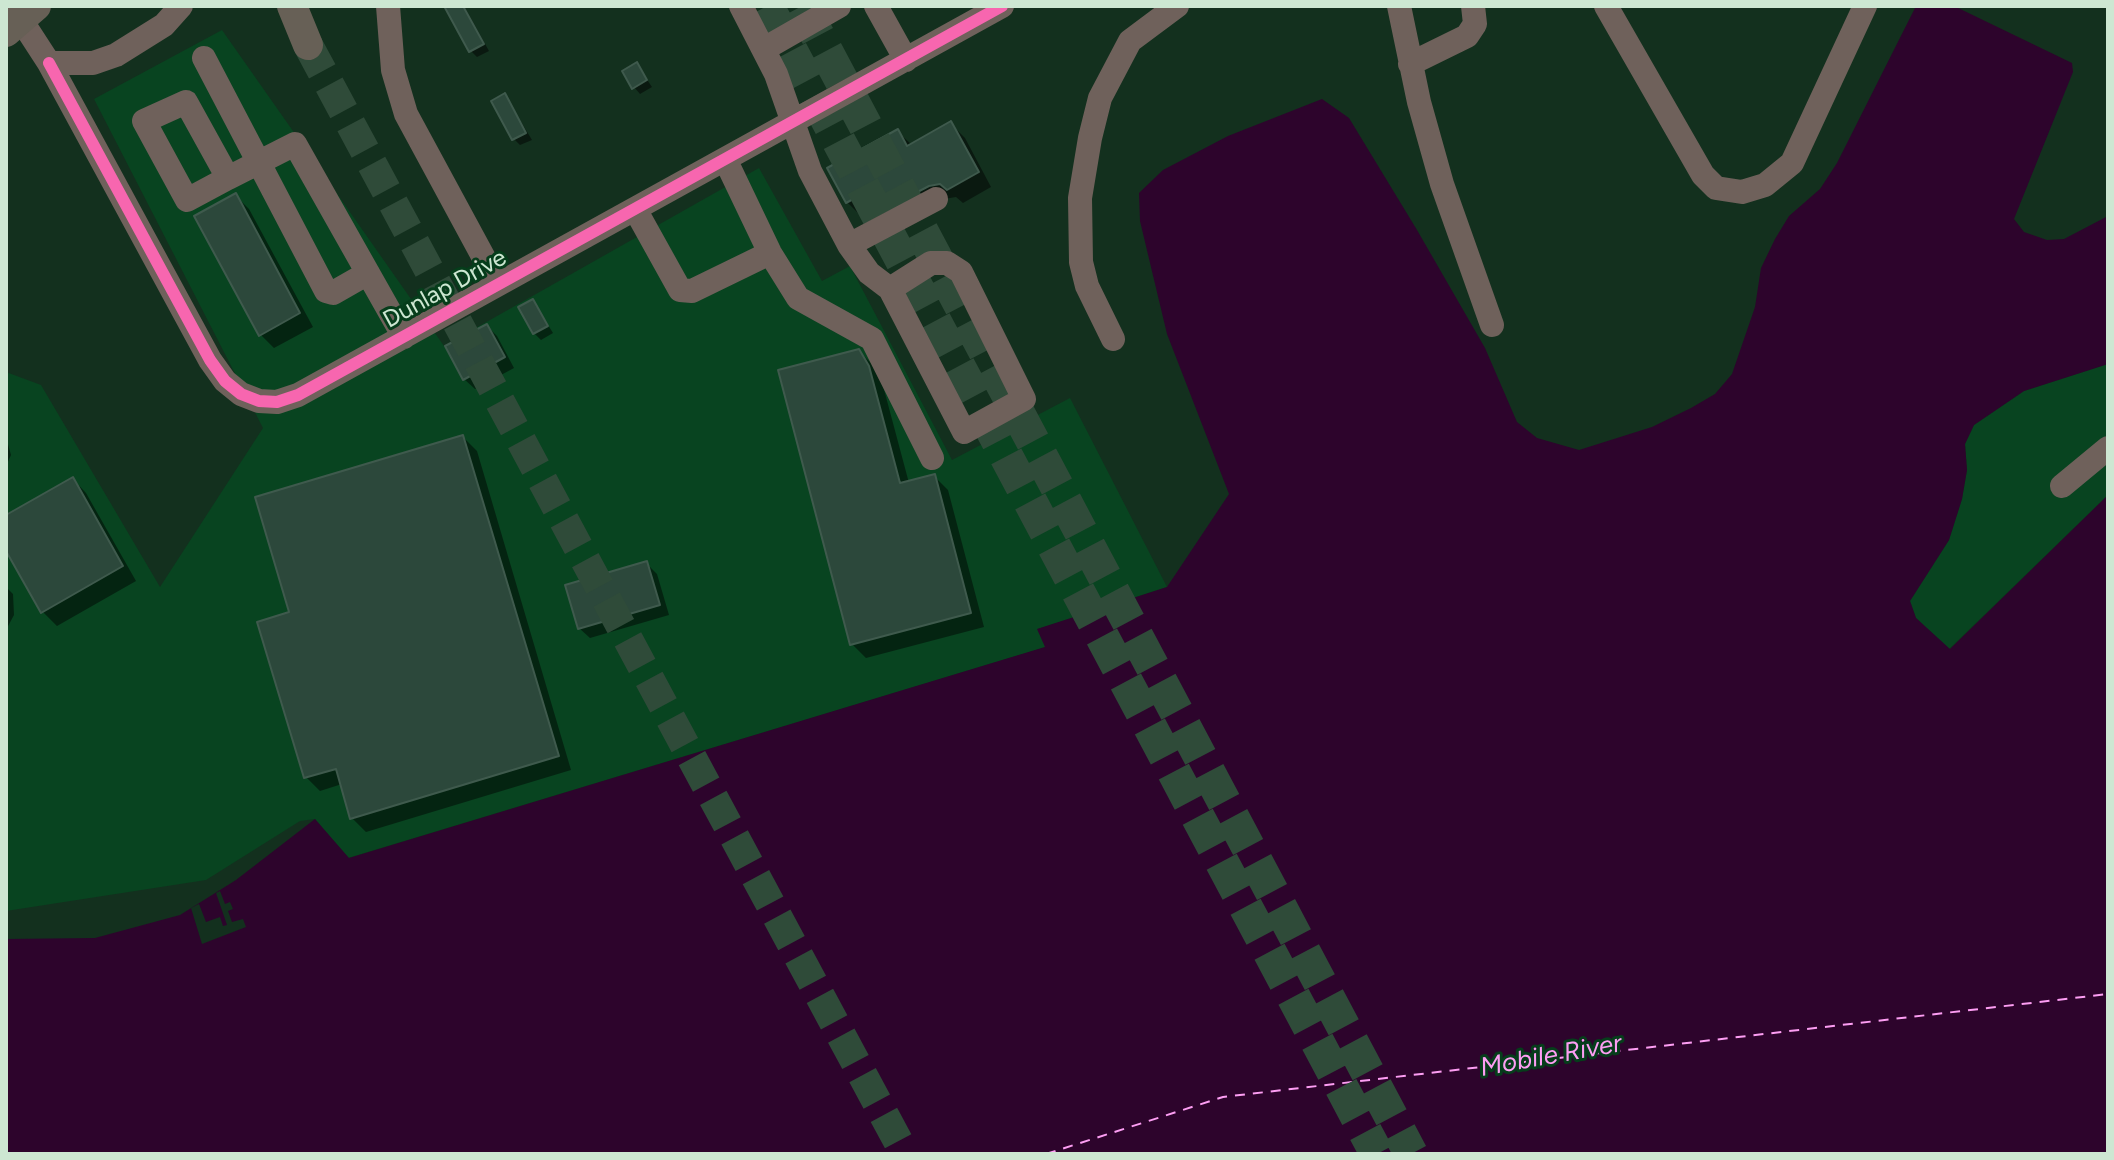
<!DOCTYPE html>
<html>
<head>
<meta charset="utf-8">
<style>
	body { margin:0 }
	#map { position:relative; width:2114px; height:1160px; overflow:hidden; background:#13301e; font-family:Figtree,sans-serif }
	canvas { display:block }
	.frame { position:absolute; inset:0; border:8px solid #cde7d2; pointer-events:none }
</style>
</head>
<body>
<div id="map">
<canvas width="2114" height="1160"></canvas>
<div class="frame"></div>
</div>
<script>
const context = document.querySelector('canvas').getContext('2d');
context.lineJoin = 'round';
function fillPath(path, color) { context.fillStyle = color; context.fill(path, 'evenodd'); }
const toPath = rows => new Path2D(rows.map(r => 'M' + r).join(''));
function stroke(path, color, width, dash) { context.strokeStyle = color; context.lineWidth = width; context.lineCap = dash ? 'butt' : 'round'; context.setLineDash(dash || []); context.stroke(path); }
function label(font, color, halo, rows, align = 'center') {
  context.font = font + ' Figtree,sans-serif'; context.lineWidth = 6; context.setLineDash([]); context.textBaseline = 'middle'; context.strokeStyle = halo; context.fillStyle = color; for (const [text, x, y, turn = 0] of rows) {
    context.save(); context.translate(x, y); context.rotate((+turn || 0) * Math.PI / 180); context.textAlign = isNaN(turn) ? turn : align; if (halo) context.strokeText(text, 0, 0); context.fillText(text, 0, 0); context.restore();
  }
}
const built = toPath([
	[222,30,444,346,759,168,822,281,850,266,952,460,1070,398,1167,587,1038,629,1046,647,348,858,315,819,300,821,206,880,6,911,6,372,41,385,160,587,263,428,94,99],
	[2108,364,2108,495,1949,649,1916,618,1910,601,1949,540,1962,499,1967,470,1965,444,1974,425,2024,391]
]);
const water = toPath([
	[1916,6,1954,6,2072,63,2073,72,2014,219,2024,232,2047,240,2064,239,2108,216,2108,364,2024,391,1974,425,1965,444,1967,470,1962,499,1949,540,1910,601,1916,618,1950,649,2108,495,2108,1154,6,1154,6,939,95,938,180,915,236,880,315,819,349,858,1045,647,1037,629,1167,587,1229,494,1167,334,1140,221,1139,193,1163,170,1228,136,1322,99,1349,118,1417,230,1485,348,1517,422,1537,438,1579,450,1652,427,1691,408,1715,394,1732,374,1755,307,1761,268,1775,239,1789,216,1820,189,1837,163]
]);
const pier = toPath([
	[220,891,225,904,230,902,233,909,228,911,232,922,243,919,246,927,202,944,191,908,199,904,206,922,220,917,223,926,227,925,216,893]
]);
const shadow = toPath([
	[446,6,464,6,489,51,477,57,471,51],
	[637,65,652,87,640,94,634,87],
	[505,95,532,140,520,145,514,139],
	[951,124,965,138,991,187,963,203,956,197,944,199,902,221,886,202,861,216,847,202,898,132,912,145],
	[235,195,249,209,313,327,274,348,260,334],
	[533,301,553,333,541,340,534,333],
	[487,326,497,336,514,368,475,389,464,379],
	[860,352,874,366,882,382,909,483,934,476,948,490,984,627,866,658,852,644],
	[6,437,11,455,6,466],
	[463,437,477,451,571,770,366,832,352,818,342,784,320,791,306,777],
	[73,479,86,493,136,581,57,626,43,612,6,547,6,517],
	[647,564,657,574,669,615,590,638,579,628],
	[6,587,13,594,14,615,6,630]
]);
const ferry = toPath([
	[1046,1154,1223,1097,2108,994]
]);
const building = toPath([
	[444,6,463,6,484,44,469,52,444,6],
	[637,62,647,80,632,89,622,71,637,62],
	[505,93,526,133,512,140,491,101,505,93],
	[951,121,979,172,947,190,940,184,929,186,887,208,875,187,846,203,827,168,898,129,907,146,951,121],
	[236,193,300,313,259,336,194,216,236,193],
	[533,299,548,326,533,334,518,307,533,299],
	[487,324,505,357,463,380,445,346,487,324],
	[859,349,869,366,900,483,935,474,971,613,850,645,778,370,859,349],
	[463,435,559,756,350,819,336,769,304,778,257,622,289,612,255,497,463,435],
	[73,477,123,566,41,613,6,551,6,515,73,477],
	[647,561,660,605,578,629,565,585,647,561]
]);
const majorTunnel = toPath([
	[308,45,905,1154]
]);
const highwayTunnel = toPath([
	[767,6,1377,1154],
	[802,6,1411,1154]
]);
const minor = toPath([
	[12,6,49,63,210,360,225,381,241,394,259,401,277,402,298,395,1002,6],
	[388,6,393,70,406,114,498,284],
	[741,6,776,74,810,171,849,245,869,273,890,289],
	[876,6,906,60],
	[1399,6,1419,102,1442,184,1492,325],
	[1606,6,1703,175,1716,188,1742,192,1765,185,1792,163,1865,6],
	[764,49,839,6],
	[204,58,326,291,333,293,368,273],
	[49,63,93,63,116,55,164,25,181,6],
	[1410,64,1467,36,1475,24,1473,6],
	[725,159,770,253,798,298,872,339,932,458],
	[228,178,186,102,144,121,187,200,228,178,295,144,404,337],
	[635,209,680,290,692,291,770,253],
	[849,245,936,199],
	[931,263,947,263,961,272,1024,399,964,432,890,289,931,263],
	[1113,339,1087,286,1081,262,1080,198,1090,138,1100,98,1130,41,1177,6],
	[2062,486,2108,448]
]);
const major = toPath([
	[292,6,308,45],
	[6,32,36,6]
]);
const cycleway = toPath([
	[49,63,210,360,225,381,241,394,259,401,277,402,298,395,1002,6]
]);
const streetNames = [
	["Dunlap Drive",445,289,-29]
];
const waterNames = [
	["Mobile River",1551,1056,-10]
];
fillPath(built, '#084420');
fillPath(water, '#2d042c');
fillPath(pier, '#13301e');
fillPath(shadow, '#0007');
stroke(ferry, '#fd9ef3', 2, [10, 8]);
fillPath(building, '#2c483b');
stroke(building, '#3f5a4d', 2);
stroke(majorTunnel, '#2f4b39', 30, [30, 15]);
stroke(highwayTunnel, '#2f4b39', 34, [34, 17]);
stroke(minor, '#6f615b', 24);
stroke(major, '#676056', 30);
stroke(cycleway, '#f766af', 12);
label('24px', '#cde7d2', '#063d1b', streetNames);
label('italic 26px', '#fd9ef3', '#063d1b', waterNames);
</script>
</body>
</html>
